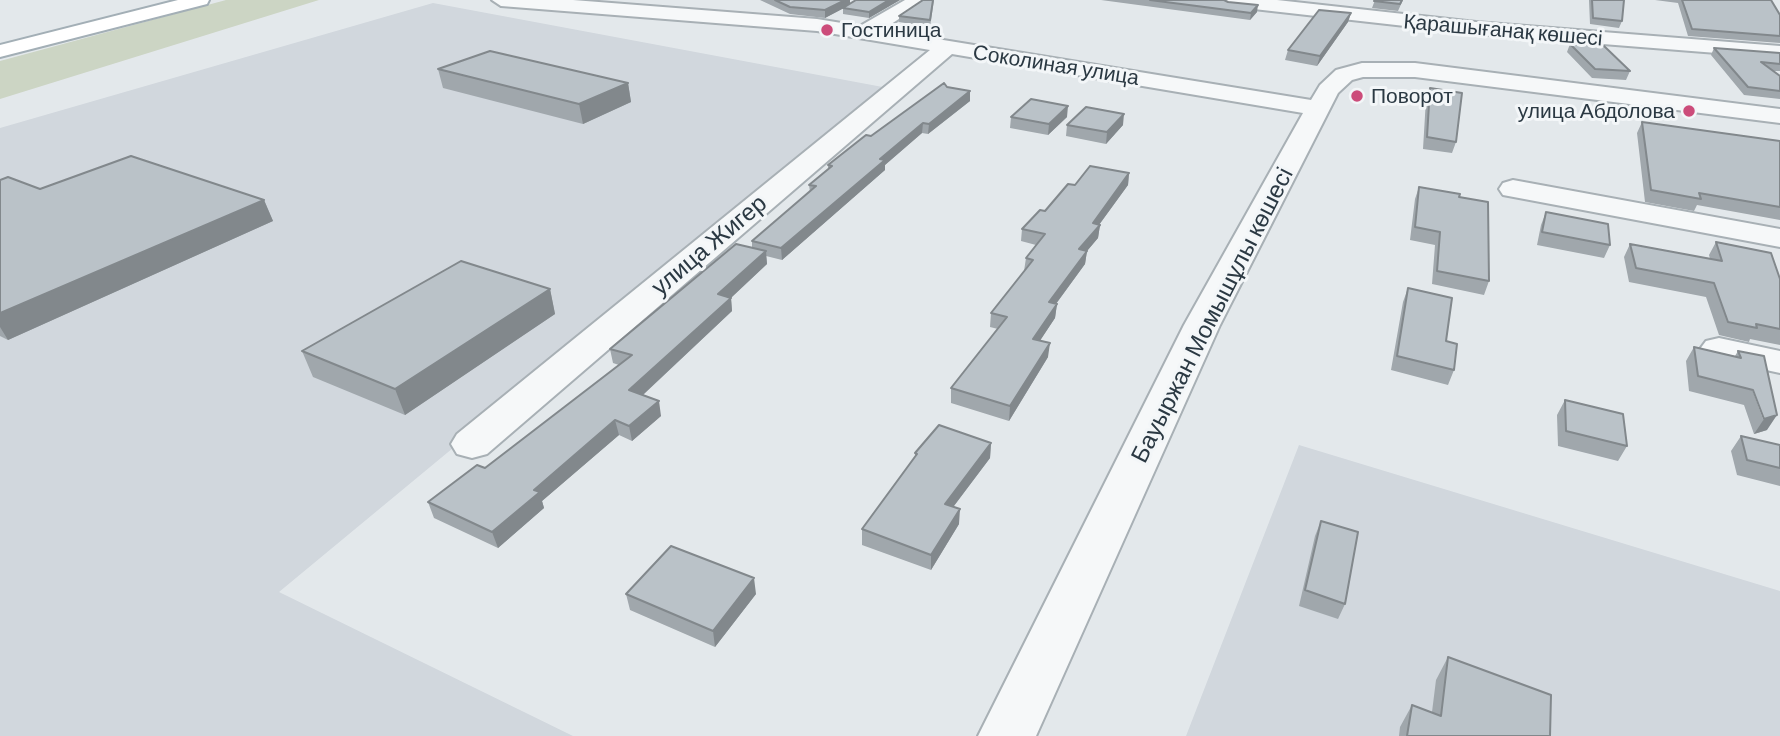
<!DOCTYPE html>
<html>
<head>
<meta charset="utf-8">
<style>
	body { margin:0 }
	canvas { display:block; background:#e3e8eb }
</style>
</head>
<body>
<canvas width="1780" height="736"></canvas>
<script>
const context = document.querySelector('canvas').getContext('2d');
context.lineJoin = 'round';
function fillPath(path, color) { context.fillStyle = color; context.fill(path, 'evenodd'); }
const toPath = rows => new Path2D(rows.map(r => 'M' + r).join(''));
function stroke(path, color, width, dash) { context.strokeStyle = color; context.lineWidth = width; context.lineCap = dash ? 'butt' : 'round'; context.setLineDash(dash || []); context.stroke(path); }
function label(font, color, halo, rows, align = 'center') {
  context.font = font + ' Barlow,sans-serif'; context.lineWidth = 6; context.setLineDash([]); context.textBaseline = 'middle'; context.strokeStyle = halo; context.fillStyle = color; for (const [text, x, y, turn = 0] of rows) {
    context.save(); context.translate(x, y); context.rotate((+turn || 0) * Math.PI / 180); context.textAlign = isNaN(turn) ? turn : align; if (halo) context.strokeText(text, 0, 0); context.fillText(text, 0, 0); context.restore();
  }
}
const built = toPath([
	[433,3,888,88,279,592,573,736,0,736,0,128],
	[1299,445,1780,591,1780,736,1186,736]
]);
const green = toPath([
	[226,0,319,0,0,99,0,61]
]);
const minor = toPath([
	[492,0,573,0,817,19,860,26,905,0,928,0,882,30,1311,100,1320,85,1336,70,1362,63,1415,63,1780,109,1780,123,1415,77,1363,77,1352,80,1338,93,1220,325,1036,736,978,736,1184,325,1303,113,952,54,487,454,472,458,457,454,451,444,457,434,930,50,817,31,501,6,492,0],
	[1218,0,1277,0,1476,22,1780,46,1780,58,1476,34,1227,6,1218,0],
	[1513,180,1780,229,1780,247,1503,195,1499,189,1503,183,1513,180],
	[1719,338,1780,351,1780,373,1706,357,1700,349,1706,341,1719,338]
]);
const major = toPath([
	[178,0,209,0,207,4,0,57,0,45,178,0]
]);
const wall = toPath([
	[760,0,850,0,850,4,900,0,869,18,843,14,843,8,825,18,790,14],
	[923,0,934,0,930,27,899,22,899,16],
	[1101,0,1224,0,1257,12,1250,20],
	[1375,0,1403,0,1398,11,1372,8],
	[1589,0,1624,0,1622,21,1619,28,1590,24],
	[1655,0,1771,0,1780,15,1780,43,1688,36,1678,3],
	[1351,13,1348,22,1317,66,1285,60,1288,50],
	[1570,44,1630,71,1626,80,1592,78,1567,52],
	[1714,48,1780,53,1780,71,1773,71,1780,76,1780,99,1744,95,1711,55],
	[438,69,628,83,631,102,583,124,443,88],
	[947,87,970,91,970,101,928,134,922,133,885,165,885,170,782,260,766,256,767,264,731,298,732,311,643,395,661,416,632,441,619,435,542,501,544,508,498,548,434,518,428,502,485,468,619,365,613,363,610,349,752,248,752,241,810,192,809,185,828,170,828,165],
	[1430,88,1456,142,1452,153,1423,149,1426,99],
	[1011,117,1067,117,1048,135,1010,128],
	[1642,122,1780,141,1780,220,1697,205,1694,211,1645,202,1637,133],
	[1067,125,1123,125,1106,144,1066,136],
	[1129,173,1128,185,1099,225,1100,225,1098,238,1087,251,1085,264,1056,304,1057,304,1055,318,1040,340,1048,357,1009,421,951,403,951,388,998,329,990,327,991,313,1024,271,1026,258,1036,245,1021,241,1022,229,1045,211,1075,185],
	[0,180,40,189,264,200,273,221,8,340,0,336],
	[1419,187,1459,197,1489,281,1484,295,1432,284,1435,245,1410,240,1415,199],
	[1546,212,1610,245,1604,258,1537,245,1541,225],
	[1716,242,1780,279,1780,345,1750,339,1749,342,1719,335,1706,297,1629,282,1624,257,1630,244,1710,259,1709,255],
	[1408,288,1446,341,1454,370,1448,385,1391,370,1403,302],
	[550,289,555,314,405,415,313,377,302,351],
	[1694,347,1735,356,1738,351,1767,430,1754,434,1744,405,1689,391,1686,361],
	[1565,400,1627,446,1618,461,1558,446,1557,415],
	[1741,436,1780,445,1780,486,1737,475,1731,451],
	[991,443,990,458,954,506,959,524,931,570,862,545,862,529,915,457,915,453],
	[1321,521,1345,604,1338,619,1299,606,1315,536],
	[626,594,756,594,715,647,630,610],
	[1448,657,1550,736,1399,736,1400,727,1412,705,1432,712,1436,680]
]);
const shadedWall = toPath([
	[845,0,850,0,850,5,825,18,825,10],
	[889,0,900,0,869,18,869,12],
	[1258,5,1257,12,1250,20,1251,13],
	[1351,13,1348,22,1317,66,1320,56],
	[628,83,631,102,583,124,579,104],
	[970,91,970,101,928,134,929,124],
	[1068,106,1067,117,1048,135,1049,124],
	[1124,114,1123,125,1106,144,1107,132],
	[923,123,922,133,885,165,885,170,782,260,781,248,880,159],
	[1129,173,1128,185,1093,233,1100,225,1098,238,1087,251,1085,264,1047,316,1049,302,1093,223],
	[264,200,273,221,8,340,0,327,0,313],
	[766,251,767,264,720,308,718,294],
	[550,289,555,314,405,415,395,389],
	[731,298,732,311,632,405,629,390],
	[1057,304,1055,318,1032,353,1033,339],
	[1050,343,1048,357,1009,421,1010,406],
	[659,401,661,416,632,441,629,426],
	[1777,415,1767,430,1754,434,1764,419],
	[615,420,619,435,542,501,544,508,498,548,492,532,534,490],
	[991,443,990,458,944,519,945,504],
	[960,509,959,524,931,570,931,555],
	[754,578,756,594,715,647,713,631]
]);
const building = toPath([
	[775,0,845,0,825,10,790,7,775,0],
	[856,0,889,0,869,12,843,8,856,0],
	[923,0,933,0,930,20,899,16,923,0],
	[1150,0,1224,0,1228,2,1258,5,1251,13,1150,0],
	[1375,0,1402,0,1400,4,1374,1,1375,0],
	[1592,0,1624,0,1622,21,1593,18,1592,0],
	[1682,0,1771,0,1780,15,1780,36,1692,29,1682,0],
	[1319,10,1351,13,1320,56,1288,50,1319,10],
	[1570,44,1604,46,1630,71,1595,69,1570,44],
	[1714,48,1780,53,1780,64,1761,62,1780,76,1780,91,1748,87,1714,48],
	[490,51,628,83,579,104,438,69,490,51],
	[944,83,947,87,970,91,929,124,923,123,880,159,885,160,781,248,752,241,816,186,809,185,832,166,828,165,866,135,871,136,944,83],
	[1430,88,1462,93,1456,142,1427,137,1430,88],
	[1031,99,1068,106,1049,124,1011,117,1031,99],
	[1086,107,1124,114,1107,132,1067,125,1086,107],
	[1642,122,1780,141,1780,207,1699,193,1701,199,1651,190,1642,122],
	[131,156,264,200,0,313,0,180,8,177,40,189,131,156],
	[1090,166,1129,173,1093,223,1100,225,1079,249,1087,251,1049,302,1057,304,1033,339,1050,343,1010,406,951,388,1007,317,991,313,1033,260,1026,258,1045,234,1022,229,1040,210,1045,211,1068,184,1075,185,1090,166],
	[1419,187,1460,194,1459,197,1488,202,1489,281,1437,271,1440,232,1415,227,1419,187],
	[1546,212,1608,224,1610,245,1542,232,1546,212],
	[1716,242,1771,253,1780,279,1780,329,1756,324,1757,328,1728,322,1714,283,1636,268,1630,244,1722,261,1716,242],
	[736,244,766,251,718,294,731,298,629,390,659,401,629,426,615,420,534,490,540,492,492,532,428,502,477,465,485,468,632,355,610,349,736,244],
	[461,261,550,289,395,389,302,351,461,261],
	[1408,288,1452,298,1446,341,1457,344,1454,370,1397,356,1408,288],
	[1694,347,1741,358,1738,351,1764,356,1777,415,1764,419,1753,390,1698,376,1694,347],
	[1565,400,1623,414,1627,446,1566,431,1565,400],
	[939,425,991,443,945,504,960,509,931,555,862,529,917,454,915,453,939,425],
	[1741,436,1780,445,1780,468,1747,460,1741,436],
	[1321,521,1358,532,1345,604,1305,590,1321,521],
	[671,546,754,578,713,631,626,594,671,546],
	[1448,657,1551,695,1550,736,1407,736,1412,705,1441,716,1448,657]
]);
const markers = [
	[827,30,7,"#cc4c7a"],
	[1357,96,7,"#cc4c7a"],
	[1689,111,7,"#cc4c7a"]
];
const farPoinames = [
	["Гостиница",841,30],
	["Поворот",1371,96],
	["улица Абдолова",1675,111,"right"]
];
const farStreetnames = [
	["Қарашығанақ көшесі",1503,30,5],
	["Соколиная улица",1056,65,9]
];
const streetNames = [
	["улица Жигер",709,245,-40],
	["Бауыржан Момышұлы көшесі",1212,315,-63]
];
fillPath(built, '#d1d7dd');
fillPath(green, '#ccd5c4');
stroke(minor, '#a8b0b5', 4);
stroke(major, '#a3afb6', 4);
fillPath(minor, '#f6f8f9');
fillPath(major, '#fff');
fillPath(wall, '#a0a7ac');
fillPath(shadedWall, '#82888c');
fillPath(building, '#bac2c8');
stroke(building, '#82888c', 2);
for (const [x, y, r, color] of markers) { const dot = new Path2D(); dot.arc(x, y, r, 0, 2 * Math.PI); context.fillStyle = color; context.fill(dot); stroke(dot, '#f3f6f8', 2.5); }
label('21px', '#2b3943', '#f3f6f8', farPoinames, 'left');
label('21px', '#2b3943', '#f3f6f8', farStreetnames);
label('24px', '#2b3943', '#f3f6f8', streetNames);
</script>
</body>
</html>
